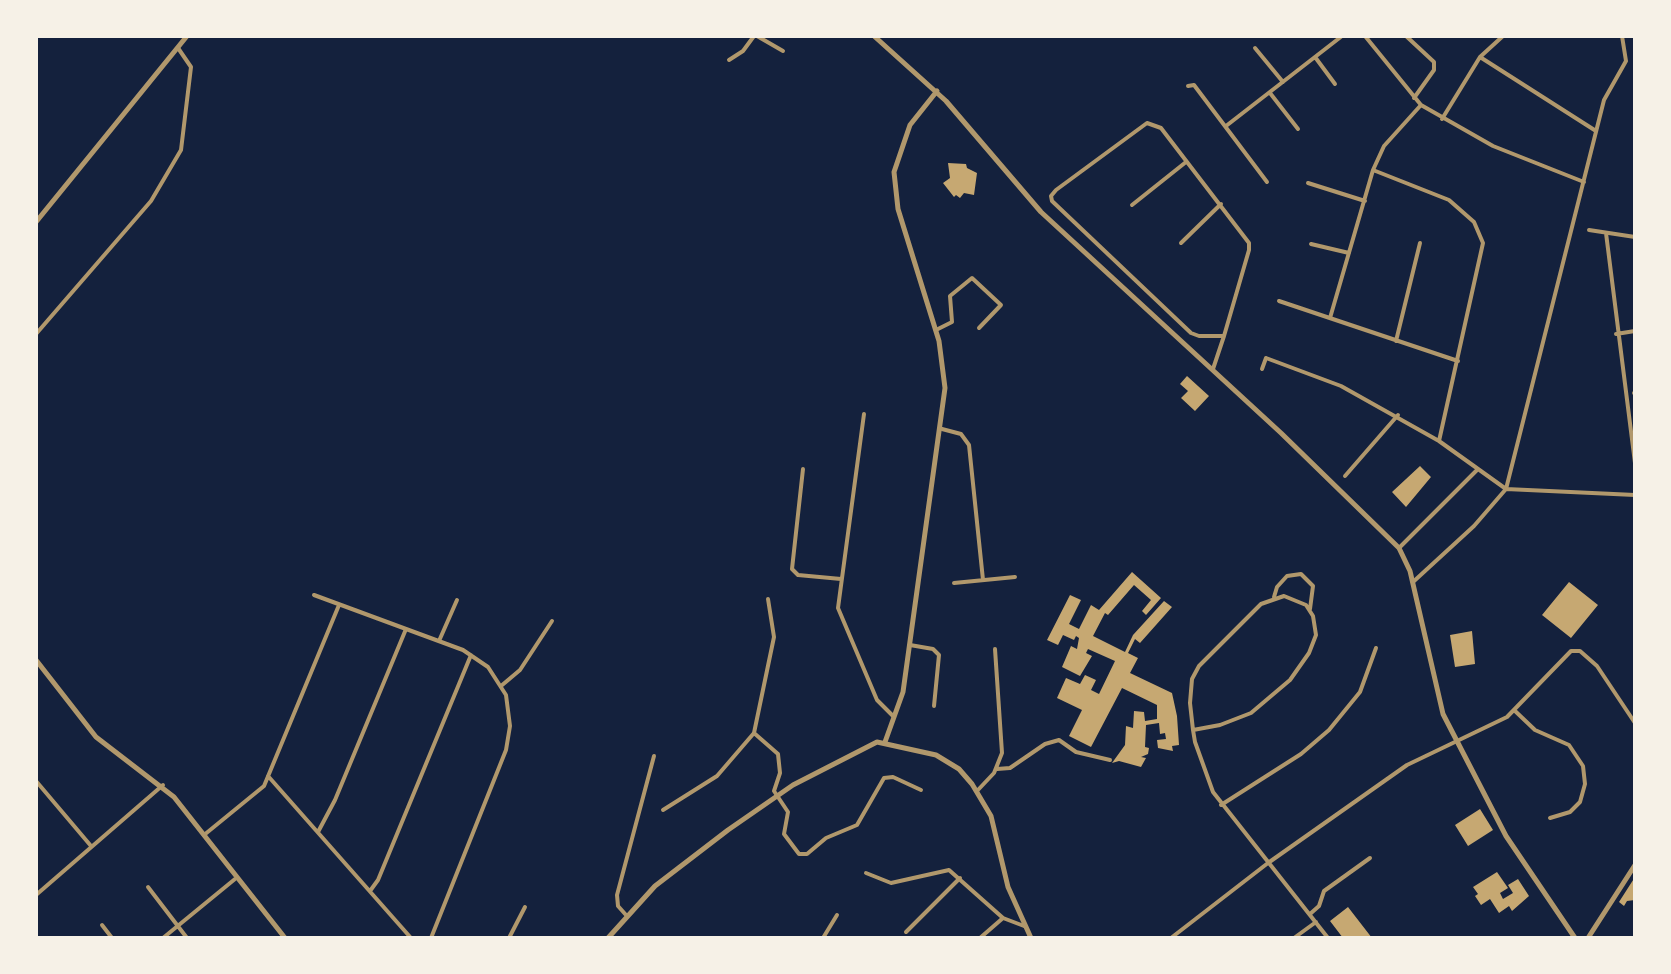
<!DOCTYPE html>
<html>
<head>
<meta charset="utf-8">
<style>
	body { margin:0 }
	#map { position:relative; width:1671px; height:974px; overflow:hidden; background:#14213d; font-family:Raleway,sans-serif }
	canvas { display:block }
	.frame { position:absolute; inset:0; border:38px solid #f6f1e7; pointer-events:none }
</style>
</head>
<body>
<div id="map">
<canvas width="1671" height="974"></canvas>
<div class="frame"></div>
</div>
<script>
const context = document.querySelector('canvas').getContext('2d');
context.lineJoin = 'round';
function fillPath(path, color) { context.fillStyle = color; context.fill(path, 'evenodd'); }
const toPath = rows => new Path2D(rows.map(r => 'M' + r).join(''));
function stroke(path, color, width, dash) { context.strokeStyle = color; context.lineWidth = width; context.lineCap = dash ? 'butt' : 'round'; context.setLineDash(dash || []); context.stroke(path); }
const building = toPath([
	[948,163,966,164,967,168,977,173,974,195,964,193,960,198,956,195,954,197,943,183,950,178],
	[1187,376,1209,396,1195,411,1181,398,1188,391,1180,384],
	[1420,466,1431,477,1406,507,1392,492],
	[1132,572,1161,598,1146,615,1142,611,1151,600,1134,585,1108,615,1105,613,1093,636,1125,652,1133,635,1164,601,1172,607,1140,643,1135,639,1128,653,1138,658,1130,673,1172,693,1177,716,1179,745,1172,746,1173,751,1158,748,1157,740,1166,739,1165,733,1160,734,1159,723,1146,725,1145,747,1149,748,1148,754,1141,757,1146,758,1141,767,1119,761,1112,763,1125,745,1126,726,1133,728,1134,711,1144,712,1145,721,1157,719,1157,705,1122,688,1091,747,1069,736,1082,710,1057,698,1066,678,1080,684,1085,675,1096,680,1091,690,1099,694,1115,661,1088,649,1086,653,1092,656,1080,676,1062,667,1071,646,1077,649,1079,638,1076,636,1074,640,1063,635,1058,645,1047,640,1070,595,1081,600,1069,624,1079,629,1091,605,1099,610],
	[1569,582,1598,605,1571,638,1542,615],
	[1472,631,1475,664,1455,667,1450,635],
	[1480,809,1493,830,1468,846,1455,825],
	[1497,872,1508,888,1500,893,1503,899,1513,893,1508,885,1518,879,1529,896,1512,911,1509,906,1499,913,1490,899,1481,905,1475,896,1478,894,1473,887],
	[1635,877,1635,900,1627,901,1624,906,1619,902],
	[1348,907,1372,938,1343,938,1330,921]
]);
const minor = toPath([
	[757,36,783,51],
	[1365,36,1421,105,1493,146,1584,182],
	[1406,36,1434,62,1434,70,1414,98],
	[1255,48,1283,82],
	[1315,57,1335,84],
	[1480,57,1596,131],
	[729,60,743,51,754,36],
	[1188,86,1194,85,1267,182],
	[1270,93,1298,129],
	[1442,119,1480,57,1503,36],
	[1226,126,1342,36],
	[1373,170,1449,200,1474,222,1483,243,1439,441],
	[1308,183,1365,201],
	[1132,205,1186,162],
	[1589,230,1635,237],
	[1606,233,1635,463],
	[1181,243,1221,204],
	[1311,244,1349,253],
	[1279,301,1458,361],
	[1330,318,1373,170,1384,146,1421,105],
	[936,330,952,322,950,296,972,278,1001,305,979,328],
	[36,334,151,201,181,150,191,67,178,48],
	[1616,334,1635,331],
	[1396,341,1420,243],
	[1213,369,1224,336,1249,250,1249,243,1161,128,1147,123,1056,190,1051,196,1052,201,1191,333,1199,336,1224,336],
	[1262,369,1266,358,1341,386,1439,441,1506,489],
	[1634,393,1635,393],
	[864,414,838,608,877,700,894,717],
	[942,429,961,434,969,445,983,580],
	[803,469,792,569,798,575,841,579],
	[1345,476,1398,415],
	[1506,489,1635,495],
	[1399,548,1478,469],
	[1413,582,1474,526,1506,489,1604,100,1626,61,1622,36],
	[954,583,1015,577],
	[314,595,463,650,488,667,506,695,510,726,506,750,431,938],
	[1274,597,1277,587,1287,576,1301,574,1313,586,1310,609],
	[439,641,457,600],
	[910,645,933,649,939,655,934,706],
	[501,686,520,670,552,621],
	[1514,710,1535,730,1569,745,1583,766,1585,784,1580,802,1570,812,1550,818],
	[1193,730,1220,725,1251,713,1290,680,1309,653,1316,635,1313,616,1306,605,1284,596,1261,604,1199,666,1192,679,1190,703,1193,730,1195,742,1213,792,1328,938],
	[754,733,778,754,780,773,774,791,788,812,784,834,799,854,807,854,826,838,857,825,884,778,893,777,921,790],
	[997,769,1010,768,1045,744,1059,740,1076,752,1110,760],
	[268,776,411,938],
	[36,781,91,846],
	[977,791,994,773,1002,753,995,649],
	[1221,805,1301,754,1329,730,1360,692,1376,648],
	[663,810,717,776,754,733,774,637,768,599],
	[318,832,335,800,406,629],
	[204,835,264,786,339,605],
	[866,873,891,883,949,870,1003,918],
	[148,887,187,938],
	[370,891,378,880,471,655],
	[36,895,163,785],
	[1310,914,1319,906,1324,891,1370,858],
	[626,915,618,906,617,895,654,756],
	[102,925,112,938],
	[906,932,960,878],
	[163,938,235,879],
	[509,938,525,907],
	[823,938,837,915],
	[980,938,1003,918,1024,926],
	[1171,938,1268,863,1407,765,1507,717,1571,651,1580,651,1597,666,1635,723],
	[1294,938,1316,922]
]);
const tertiary = toPath([
	[874,36,946,101,1041,212,1281,433,1399,548,1410,571,1443,714,1506,836,1575,938],
	[36,222,187,36],
	[36,660,96,737,174,797,285,938],
	[885,742,903,692,945,388,939,341,898,209,894,172,910,125,937,91],
	[608,938,655,886,728,830,793,785,877,742,936,755,959,769,972,784,991,816,1008,887,1031,938],
	[1588,938,1635,865]
]);
fillPath(building, '#c6a872');
stroke(minor, '#b1986c', 4);
stroke(tertiary, '#b1986c', 5);
</script>
</body>
</html>
